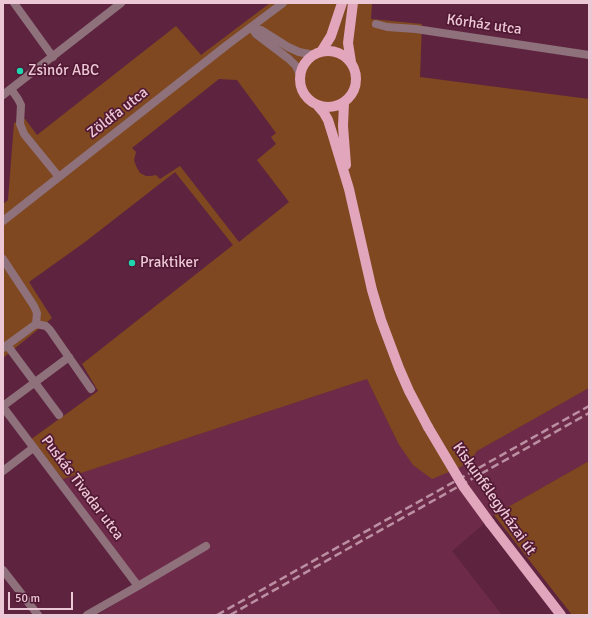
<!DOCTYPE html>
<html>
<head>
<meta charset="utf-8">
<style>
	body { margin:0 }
	#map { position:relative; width:592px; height:618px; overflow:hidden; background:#5e243f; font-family:Signika,sans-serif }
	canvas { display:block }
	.frame { position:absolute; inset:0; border:4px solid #ecc7d5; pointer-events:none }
	.scale { position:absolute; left:8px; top:592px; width:65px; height:18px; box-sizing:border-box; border:2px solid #ecc7d5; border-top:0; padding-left:5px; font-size:12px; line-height:14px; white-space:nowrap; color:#ecc7d5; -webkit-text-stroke:3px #521934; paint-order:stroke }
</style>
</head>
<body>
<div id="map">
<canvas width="592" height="618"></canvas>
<div class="frame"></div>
<div class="scale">50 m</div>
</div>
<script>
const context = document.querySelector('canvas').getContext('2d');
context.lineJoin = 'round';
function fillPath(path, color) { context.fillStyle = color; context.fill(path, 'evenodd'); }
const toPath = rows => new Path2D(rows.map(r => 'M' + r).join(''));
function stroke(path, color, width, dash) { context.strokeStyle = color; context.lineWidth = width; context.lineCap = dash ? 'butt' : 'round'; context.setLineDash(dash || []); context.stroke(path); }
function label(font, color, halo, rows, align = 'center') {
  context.font = font + ' Signika,sans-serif'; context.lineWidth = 3.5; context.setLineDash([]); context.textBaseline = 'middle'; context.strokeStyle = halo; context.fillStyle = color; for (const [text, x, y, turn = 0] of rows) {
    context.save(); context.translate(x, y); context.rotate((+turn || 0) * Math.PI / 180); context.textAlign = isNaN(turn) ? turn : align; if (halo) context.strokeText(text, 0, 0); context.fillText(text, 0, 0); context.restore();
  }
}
const built = toPath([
	[367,379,398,443,470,463,477,451,589,388,589,461,494,515,452,551,502,615,98,615,139,589,63,479]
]);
const green = toPath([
	[270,3,372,3,371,19,422,24,420,77,589,99,589,388,477,451,470,463,432,479,413,465,398,443,367,379,63,479,30,440,98,391,82,364,233,245,175,172,85,242,29,282,52,318,3,358,3,204,8,200,14,123,25,119,37,135,176,26,201,55],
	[219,79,237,80,276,133,271,137,276,144,257,160,289,202,239,242,180,166,160,179,156,175,151,176,146,176,140,173,136,166,134,160,136,152,132,148],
	[589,461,589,615,572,615,494,515]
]);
const minor = toPath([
	[14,3,53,57],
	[376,24,387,27,416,29,589,55],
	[251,27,256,34,289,59,296,66,300,75],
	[251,27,261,30,288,47,299,52,314,55],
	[11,89,18,99,21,105,20,124,24,134,59,177],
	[3,95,121,3],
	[3,221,227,45,283,3],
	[3,259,34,306,37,313,36,324,3,348],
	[36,324,46,326,50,330,91,389],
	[7,345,59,415],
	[3,406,69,357],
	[3,407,138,586],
	[3,471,33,448],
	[3,570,38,615],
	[87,615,138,586,206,546]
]);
const primary = toPath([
	'300 79a28 28 0 1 1 56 0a28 28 0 1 1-56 0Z',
	[321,52,331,36,342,3],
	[351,62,348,43,353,3],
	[344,103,343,126,346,165],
	[318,106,324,113,328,120,333,136,349,189,372,290,381,320,399,368,409,391,428,427],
	[490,523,561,615]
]);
const rail = toPath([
	[217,615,589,406],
	[230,615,589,413]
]);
const primaryBridge = toPath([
	[428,427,463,486,490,523]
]);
const markers = [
	[20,71,4,"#1ed5b0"],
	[132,263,4,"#1ed5b0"]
];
const streetNames = [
	["Kórház utca",484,25,8],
	["Zöldfa utca",118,113,-38],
	["Puskás Tivadar utca",82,488,53],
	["Kiskunfélegyházai út",494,499,55]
];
const poiNames = [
	["Zsinór ABC",28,71],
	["Praktiker",140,263]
];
fillPath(built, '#6d2b49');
fillPath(green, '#7f4820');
stroke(minor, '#8f717c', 8);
stroke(primary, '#e1a5bc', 10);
stroke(rail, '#bc90a2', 2.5, [8, 4]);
stroke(primaryBridge, '#e1a5bc', 10);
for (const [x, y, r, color] of markers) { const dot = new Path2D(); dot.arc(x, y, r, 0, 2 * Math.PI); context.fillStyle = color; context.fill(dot); stroke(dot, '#521934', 1.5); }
label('15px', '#ecc7d5', '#521934', streetNames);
label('15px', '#ecc7d5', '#521934', poiNames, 'left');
</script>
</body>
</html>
